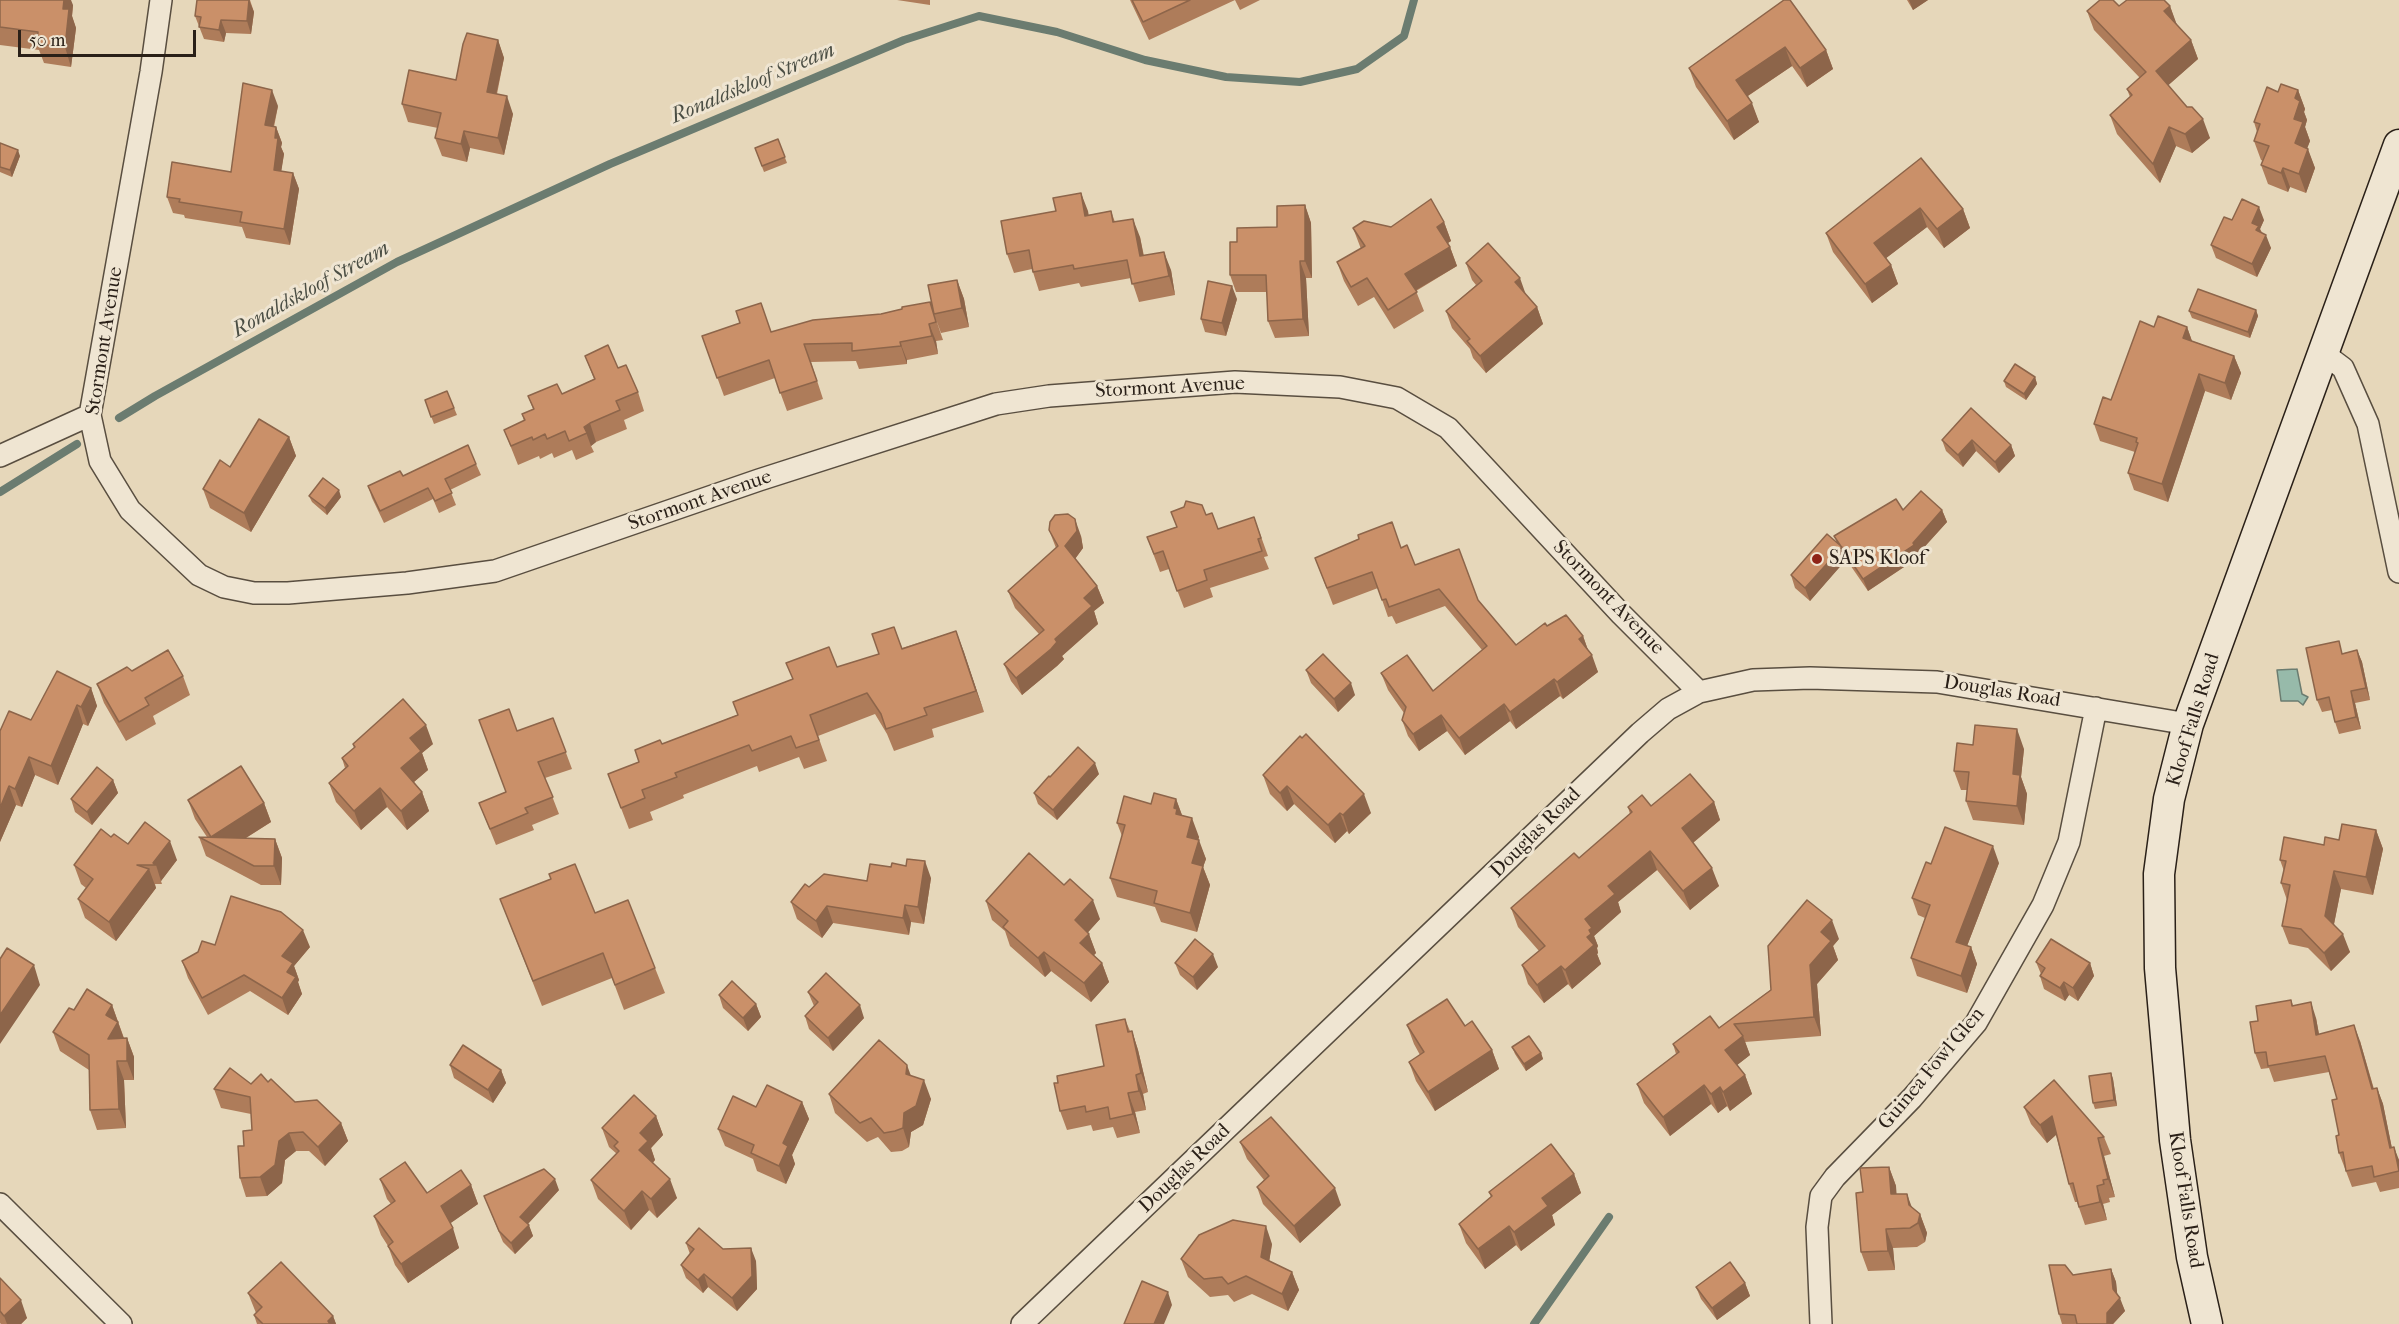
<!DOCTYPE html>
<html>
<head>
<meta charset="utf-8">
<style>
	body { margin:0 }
	#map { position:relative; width:2399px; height:1324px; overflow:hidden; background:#e6d7ba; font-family:"IM FELL French Canon",serif }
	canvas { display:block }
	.scale { position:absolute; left:18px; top:30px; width:178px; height:27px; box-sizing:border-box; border:3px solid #2a2018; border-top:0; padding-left:8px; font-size:18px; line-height:21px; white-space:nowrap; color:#2a2018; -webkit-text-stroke:4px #efe5d2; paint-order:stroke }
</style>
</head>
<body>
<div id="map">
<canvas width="2399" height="1324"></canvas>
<div class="scale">50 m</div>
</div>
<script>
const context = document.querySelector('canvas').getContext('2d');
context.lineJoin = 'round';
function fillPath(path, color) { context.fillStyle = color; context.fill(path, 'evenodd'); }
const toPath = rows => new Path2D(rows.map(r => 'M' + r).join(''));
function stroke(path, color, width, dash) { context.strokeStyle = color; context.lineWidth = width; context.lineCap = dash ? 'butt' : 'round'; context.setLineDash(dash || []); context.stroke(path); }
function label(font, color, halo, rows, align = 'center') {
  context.font = font + ' "IM FELL French Canon",serif'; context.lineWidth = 6; context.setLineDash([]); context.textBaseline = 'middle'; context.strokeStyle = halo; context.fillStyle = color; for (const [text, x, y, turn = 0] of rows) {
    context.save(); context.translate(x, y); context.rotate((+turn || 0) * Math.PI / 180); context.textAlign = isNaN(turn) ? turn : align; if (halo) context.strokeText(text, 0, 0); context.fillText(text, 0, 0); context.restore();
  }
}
const water = toPath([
	[2297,669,2302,694,2308,697,2303,705,2298,701,2281,701,2277,670,2297,669]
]);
const stream = toPath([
	[119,418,155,396,397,262,610,164,904,40,979,16,1057,32,1145,60,1226,77,1300,82,1357,69,1404,36,1414,0],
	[0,492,77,444],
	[1534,1324,1609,1217]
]);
const street = toPath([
	[161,0,151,72,90,415,100,461,130,510,199,575,224,587,254,593,288,593,407,583,495,571,759,480,996,404,1049,396,1235,382,1340,387,1397,398,1448,428,1621,614,1699,692],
	[2323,353,2343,368,2368,424,2399,572],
	[0,456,90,415],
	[0,1204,121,1324],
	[1022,1324,1640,733,1668,709,1699,692,1753,680,1810,678,1937,682,2188,724],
	[1821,1324,1817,1227,1821,1196,1835,1177,1912,1098,1976,1023,2043,905,2069,842,2096,708]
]);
const secondary = toPath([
	[2207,1324,2192,1257,2175,1140,2160,968,2159,874,2169,799,2188,724,2399,145]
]);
const wall = toPath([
	[0,0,73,5,72,16,76,28,71,67,44,63,39,50,0,45],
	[197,0,250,0,254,12,251,34,226,33,224,42,204,39,195,16],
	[897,0,930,0,930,5],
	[1130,0,1235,0,1149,40],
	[1235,0,1260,0,1240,10],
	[1784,0,1826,50,1833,69,1807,87,1792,66,1748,96,1759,122,1734,140,1696,87,1689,68],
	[1907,0,1928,0,1913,10],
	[2119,6,2170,6,2176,24,2191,40,2198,59,2168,85,2210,138,2192,153,2176,146,2160,183,2117,134,2110,115,2130,97,2127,89,2140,78,2094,30,2087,11],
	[498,40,504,58,497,94,513,114,504,155,470,148,467,162,442,156,435,138,438,128,408,122,402,104,456,80],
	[2298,90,2305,109,2304,112,2307,120,2305,127,2310,141,2307,148,2315,168,2306,193,2290,187,2288,192,2268,184,2261,165,2263,161,2261,160,2254,141,2257,132,2254,122,2278,92],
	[278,106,274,127,276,127,282,143,281,147,284,154,281,171,293,173,299,189,290,245,246,238,242,227,185,218,184,215,173,213,167,197,231,172],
	[778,139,787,163,764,172,755,148],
	[0,143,20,156,12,177,0,172],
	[1921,158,1963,209,1970,228,1944,248,1927,227,1886,258,1891,265,1898,284,1872,303,1833,252,1826,233],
	[1081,193,1088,215,1111,211,1115,222,1140,237,1144,256,1171,270,1175,295,1139,302,1131,278,1081,287,1079,283,1039,291,1032,269,1014,273,1007,254,1056,211],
	[1305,205,1311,223,1312,278,1306,278,1309,336,1275,338,1268,321,1267,292,1236,292,1230,275,1237,242,1277,227],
	[2232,220,2264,220,2260,229,2271,248,2257,277,2216,258,2211,245],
	[1444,222,1451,241,1448,243,1450,247,1457,266,1416,291,1424,311,1394,329,1374,297,1358,306,1344,281,1337,262,1361,249,1353,228,1391,227],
	[1466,263,1525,294,1537,307,1543,324,1486,373,1473,358,1470,349,1452,328,1446,311,1476,285,1472,280],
	[957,280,964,299,969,327,941,333,934,314],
	[1237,299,1226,336,1205,332,1201,319],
	[930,302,943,340,936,341,938,354,907,360,907,364,859,369,856,361,811,362,823,399,787,411,775,378,724,396,702,336,740,323,772,332,881,314],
	[2256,310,2258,316,2250,338,2192,318,2189,311],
	[2154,327,2187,327,2192,341,2234,356,2241,373,2231,400,2205,391,2168,502,2134,490,2128,473,2135,452,2100,441,2094,424,2111,400],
	[585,356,618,368,638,392,644,411,624,420,627,429,596,442,591,446,594,452,576,460,572,450,554,458,552,453,540,459,539,456,518,465,504,430,524,421,522,414,533,409,528,396,562,394,594,379],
	[2035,377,2037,384,2026,400,2006,387,2004,381],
	[447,391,457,415,434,424,425,400],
	[1971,408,2011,445,2015,456,1999,473,1976,451,1963,467,1946,451,1942,440],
	[289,437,296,456,251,532,210,508,203,489,230,467],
	[476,464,481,475,450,490,456,505,439,513,433,499,384,523,372,498,368,486,403,476],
	[309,496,341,497,327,515,312,502],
	[1903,510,1942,510,1947,522,1918,554,1919,557,1868,591,1846,559,1810,601,1795,588,1791,575,1837,542,1834,536],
	[1206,515,1218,529,1254,517,1268,556,1264,557,1269,569,1210,588,1213,597,1184,608,1169,569,1160,572,1147,537,1176,527],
	[1049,530,1081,536,1083,548,1075,559,1097,586,1104,603,1094,611,1098,624,1062,656,1064,659,1057,666,1022,695,1011,681,1004,664,1039,634,1015,608,1008,591,1056,548],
	[1401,548,1415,565,1478,600,1516,645,1547,626,1583,636,1588,650,1598,672,1563,699,1560,696,1516,729,1510,721,1465,755,1447,731,1419,751,1408,736,1402,720,1404,713,1388,690,1381,673,1433,691,1482,650,1445,606,1396,624,1392,616,1388,617,1378,588,1333,605,1315,558],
	[894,627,902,648,956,631,984,712,932,729,934,737,894,751,887,734,875,714,818,736,827,761,804,769,799,757,759,772,757,766,683,795,684,798,650,812,653,820,629,829,608,774,639,762,662,744,737,715,837,667,879,654],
	[2357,650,2362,662,2370,700,2355,703,2361,729,2339,734,2335,722,2332,710,2322,712,2317,700,2344,653],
	[1306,670,1355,695,1338,712,1311,683],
	[132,671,183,676,190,695,153,716,156,724,126,741,104,703,97,684],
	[91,688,97,706,88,726,83,724,58,785,35,775,22,807,16,805,0,842,9,711,31,720],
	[553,718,572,769,545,778,559,814,532,825,534,830,496,845,479,803,506,792,517,731],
	[353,744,433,744,422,753,428,770,414,782,422,792,429,811,407,830,387,807,361,830,336,802,329,783,345,768,342,758,354,748],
	[2024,749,2021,777,2027,794,2024,825,1973,820,1966,801,1967,790,1961,790,1954,771],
	[1099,774,1057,820,1038,804,1034,793,1050,777],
	[1263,775,1371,813,1349,834,1347,831,1335,843,1294,804,1287,811,1270,794],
	[113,780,118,793,92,825,75,812,71,799],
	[1176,799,1182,815,1199,837,1198,840,1206,859,1203,867,1210,885,1197,932,1161,922,1155,907,1117,897,1110,878,1122,836,1117,823,1151,804],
	[188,800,264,803,271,822,246,838,275,839,282,858,281,885,261,885,206,856,199,837,207,837,195,819],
	[1714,802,1720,820,1693,843,1719,886,1690,910,1657,870,1618,902,1621,912,1594,936,1598,946,1597,948,1598,953,1597,954,1601,964,1572,989,1568,984,1544,1003,1528,984,1522,965,1539,951,1518,927,1511,908,1579,858,1630,814,1628,807],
	[2376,830,2383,849,2373,895,2341,889,2334,924,2350,952,2331,971,2308,948,2289,944,2282,926,2287,900,2281,883,2284,871,2280,860,2339,840],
	[111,837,128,844,177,860,161,881,162,884,155,884,156,888,116,941,85,918,78,899,86,888,81,884,74,865],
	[1999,863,1967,946,1971,947,1977,964,1967,993,1917,976,1911,958,1925,918,1918,915,1912,898,1931,864],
	[931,878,924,924,911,922,909,935,833,923,822,938,797,919,791,902,809,887,867,881],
	[500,899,595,913,655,968,665,993,624,1010,612,978,542,1006],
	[986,901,1100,919,1088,932,1096,953,1094,955,1102,963,1109,982,1091,1002,1051,971,1045,977,1010,946,1005,931,992,920],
	[1839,939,1833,946,1838,960,1817,984,1821,1036,1745,1042,1750,1055,1737,1065,1745,1075,1752,1094,1730,1111,1727,1106,1718,1113,1711,1104,1670,1136,1644,1103,1637,1084,1676,1054,1673,1044,1719,1028],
	[215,945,310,947,294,966,299,980,298,982,302,994,288,1015,250,991,208,1015,188,978,182,961],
	[2036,962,2090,963,2094,976,2078,1001,2069,995,2065,1001,2044,989,2040,976,2041,974],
	[1175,963,1218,967,1197,990,1180,975],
	[808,992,864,1018,833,1051,809,1029,805,1016,814,1006],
	[719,995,756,1004,761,1017,748,1031,723,1008],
	[2291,1000,2293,1005,2316,1018,2319,1034,2360,1041,2374,1089,2377,1088,2383,1104,2392,1148,2399,1160,2399,1188,2380,1192,2376,1182,2352,1187,2339,1153,2337,1099,2329,1072,2274,1082,2269,1068,2261,1069,2255,1053,2258,1021],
	[112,1005,124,1038,127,1038,134,1057,134,1080,124,1080,126,1128,97,1130,90,1110,89,1070,60,1051,53,1032,74,1010],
	[1125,1019,1130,1031,1132,1031,1138,1050,1148,1092,1143,1094,1146,1110,1135,1112,1140,1133,1117,1138,1113,1127,1093,1131,1091,1125,1067,1130,1060,1111,1058,1083,1104,1066],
	[1407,1025,1465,1026,1492,1050,1499,1069,1435,1111,1416,1081,1409,1062,1420,1055,1414,1044],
	[1512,1047,1541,1053,1543,1059,1526,1071,1515,1054],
	[450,1065,501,1070,506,1083,493,1103,454,1078],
	[2111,1073,2113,1079,2117,1106,2095,1109,2093,1103],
	[911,1076,931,1099,923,1125,911,1132,909,1147,902,1151,891,1152,878,1137,867,1142,835,1113,829,1094],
	[268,1082,295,1102,341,1123,348,1141,325,1166,309,1151,296,1151,285,1160,282,1183,267,1196,246,1197,240,1178,244,1146,252,1130,251,1114,221,1108,214,1089],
	[802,1102,809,1119,792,1155,795,1164,786,1184,757,1171,753,1159,725,1146,718,1129,756,1107],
	[2024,1107,2104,1137,2111,1154,2104,1156,2115,1197,2109,1198,2110,1202,2103,1204,2107,1220,2085,1225,2077,1202,2075,1202,2069,1184,2056,1135,2047,1143,2031,1124],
	[656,1116,663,1135,651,1148,655,1160,653,1163,677,1198,657,1218,649,1210,631,1230,598,1199,591,1180,617,1154,609,1147,602,1128],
	[1240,1142,1341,1205,1300,1243,1263,1204,1257,1187,1264,1180,1247,1159],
	[1889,1167,1896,1186,1896,1194,1920,1214,1927,1233,1925,1242,1917,1247,1893,1248,1895,1270,1868,1271,1861,1252,1863,1192],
	[1574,1174,1581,1193,1552,1215,1555,1225,1521,1251,1516,1245,1485,1269,1466,1243,1459,1224,1491,1197,1489,1192],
	[380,1179,427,1193,471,1185,478,1204,450,1223,459,1248,408,1283,395,1265,388,1246,381,1235,374,1216,391,1204,387,1199],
	[559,1190,528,1224,533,1236,515,1254,503,1242,484,1196],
	[686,1243,723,1249,756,1261,757,1289,737,1311,708,1287,703,1293,686,1278,681,1265,690,1254],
	[1272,1244,1269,1261,1292,1272,1299,1290,1288,1311,1252,1294,1234,1302,1228,1295,1210,1297,1188,1277,1181,1259],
	[2111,1269,2116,1282,2117,1294,2125,1311,2113,1324,2062,1324,2059,1314,2073,1275],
	[0,1278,27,1318,21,1324,1,1324,0,1323],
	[1745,1283,1750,1296,1717,1320,1701,1299,1696,1287],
	[248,1293,333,1316,336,1324,257,1324,254,1315,256,1313]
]);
const shadedWall = toPath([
	[64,0,71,0,73,5,72,16,76,28,71,67,65,47,63,9],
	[249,0,254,12,251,34,247,21],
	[1909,0,1928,0,1913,10],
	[2170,6,2177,25,2164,11],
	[221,20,226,33,224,42,219,30],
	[498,40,504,58,493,109,487,92],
	[2191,40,2198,59,2163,90,2156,71],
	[1785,47,1792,66,1743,99,1736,80],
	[1826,50,1833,69,1807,87,1800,68],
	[272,90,278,106,270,141,265,125],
	[2298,90,2305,109,2304,112,2307,120,2305,127,2310,141,2302,162,2295,143,2294,119,2295,98],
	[507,96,513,114,504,155,498,138],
	[1752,103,1759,122,1734,140,1727,121],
	[2203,119,2210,138,2192,153,2185,134],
	[276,127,282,143,281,147,284,154,279,186,274,170],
	[2169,127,2176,146,2160,183,2153,164],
	[464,131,470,148,467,162,461,144],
	[2308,149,2315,168,2306,193,2299,174],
	[18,150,20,156,12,177,10,170],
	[2283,168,2290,187,2288,192,2281,173],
	[293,173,299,189,290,245,284,229],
	[1081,193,1088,211,1092,234,1085,216],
	[1305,205,1311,223,1312,278,1305,261],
	[2259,207,2264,220,2260,229,2263,238,2261,243,2252,223],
	[1920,208,1927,227,1881,262,1874,243],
	[1963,209,1970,228,1944,248,1937,229],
	[1133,219,1140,237,1147,275,1140,256],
	[1444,222,1451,241,1443,246,1437,227],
	[2266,235,2271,248,2257,277,2252,264],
	[1450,247,1457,266,1411,293,1405,274],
	[1164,252,1171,270,1175,295,1169,276],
	[1300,261,1306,278,1309,336,1303,319],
	[1891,265,1898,284,1872,303,1865,284],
	[1520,278,1526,295,1515,282],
	[957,280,964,299,969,327,962,308],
	[1232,286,1237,299,1226,336,1222,323],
	[1537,307,1543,324,1486,373,1480,356],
	[2256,310,2258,316,2250,338,2248,332],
	[929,324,936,341,938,354,932,336],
	[2187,327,2193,344,2183,338],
	[900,342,907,360,907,364,901,346],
	[2234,356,2241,373,2231,400,2225,383],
	[2199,374,2205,391,2168,502,2162,484],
	[2035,377,2037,384,2026,400,2024,394],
	[590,423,596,442,591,446,584,427],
	[289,437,296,456,251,532,244,513],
	[1972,440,1976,451,1963,467,1958,455],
	[2011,445,2015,456,1999,473,1995,462],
	[339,490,341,497,327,515,325,508],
	[1942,510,1947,522,1918,554,1919,557,1868,591,1863,579,1913,543],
	[1075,519,1081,536,1083,548,1072,563,1065,546],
	[1842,547,1846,560,1810,601,1805,588],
	[1097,586,1104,603,1094,611,1098,624,1062,656,1064,659,1057,666,1022,695,1016,678,1055,639,1084,598],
	[956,631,964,652,984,712,976,691],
	[1583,636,1589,653,1579,639],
	[2357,650,2362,662,2370,700,2366,688],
	[1592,655,1598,672,1563,699,1557,682],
	[1554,679,1560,696,1516,729,1510,712],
	[1351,683,1355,695,1338,712,1334,699],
	[91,688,97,706,88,726,81,707],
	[2351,691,2355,703,2361,729,2356,717],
	[1504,704,1510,721,1465,755,1459,738],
	[77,705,83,724,58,785,51,766],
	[1441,715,1447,731,1419,751,1413,734],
	[426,725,433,744,422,753,428,770,408,787,401,768,410,738],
	[2017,729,2024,749,2021,777,2027,794,2024,825,2017,806,2013,774],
	[29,757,35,775,22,807,15,789],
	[1095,763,1099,774,1057,820,1053,810],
	[113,780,118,793,92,825,87,812],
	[9,786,16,805,0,842,0,808],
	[1287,786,1294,804,1287,811,1280,793],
	[380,788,387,807,361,830,354,811],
	[422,792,429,811,407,830,401,811],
	[1364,794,1371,813,1349,834,1343,815],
	[1176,799,1183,818,1182,822,1174,808],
	[1714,802,1720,820,1689,846,1682,828],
	[264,803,271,822,225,851,215,846,211,837],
	[1340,813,1347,831,1335,843,1328,825],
	[1192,818,1199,837,1194,856,1187,837],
	[2376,830,2383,849,2373,895,2366,877],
	[275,839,282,858,281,885,274,866],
	[1199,840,1206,859,1203,867,1210,885,1197,932,1190,913,1192,863],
	[170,841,177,860,161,881,156,865,153,863],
	[1993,846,1999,863,1962,959,1956,942],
	[1650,851,1657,870,1618,902,1621,912,1594,936,1598,946,1597,948,1598,953,1597,954,1601,964,1572,989,1565,970,1587,937,1585,919,1608,886],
	[925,861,931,878,924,924,918,907],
	[1712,868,1719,886,1690,910,1683,891],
	[149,869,156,888,116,941,109,922],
	[2334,871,2341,889,2332,934,2325,916],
	[1093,900,1100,919,1082,939,1075,920],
	[905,905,911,922,909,935,903,918],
	[827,906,833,923,822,938,816,921],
	[1832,920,1839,939,1833,946,1838,960,1817,984,1821,1036,1814,1017,1810,965,1821,932],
	[303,930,310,947,294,966,299,980,298,982,302,994,288,1015,282,998,282,956],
	[1089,934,1096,953,1087,962,1080,943],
	[2343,934,2350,952,2331,971,2324,953],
	[1971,947,1977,964,1967,993,1961,976],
	[1044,952,1051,971,1045,977,1038,958],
	[1213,954,1218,967,1197,990,1193,977],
	[1102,963,1109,982,1091,1002,1084,983],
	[2090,963,2094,976,2078,1001,2073,988],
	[34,965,40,985,0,1044,0,1015],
	[1561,966,1568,984,1544,1003,1537,985],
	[2064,982,2069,995,2065,1001,2060,988],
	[2311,1002,2316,1018,2322,1051,2316,1035],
	[756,1004,761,1017,748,1031,743,1018],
	[112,1005,125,1042,108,1039,106,1015],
	[860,1005,864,1018,833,1051,828,1038],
	[2354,1025,2360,1041,2378,1105,2372,1089],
	[1132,1031,1138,1050,1148,1092,1141,1073],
	[1743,1036,1750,1055,1732,1069,1725,1050],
	[127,1038,134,1057,134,1080,127,1061],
	[1492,1050,1499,1069,1435,1111,1428,1092],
	[1541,1053,1543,1059,1526,1071,1524,1064],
	[117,1061,124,1080,126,1128,119,1109],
	[907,1065,914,1084,906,1074],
	[501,1070,506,1083,493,1103,488,1090],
	[2111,1073,2113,1079,2117,1106,2114,1100],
	[1136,1075,1143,1094,1146,1110,1139,1091],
	[1745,1075,1752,1094,1730,1111,1723,1092],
	[924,1080,931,1099,923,1125,911,1132,909,1147,903,1128,904,1113],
	[1704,1085,1711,1104,1670,1136,1663,1117],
	[1720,1087,1727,1106,1718,1113,1711,1094],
	[2377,1088,2383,1104,2395,1164,2390,1148],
	[1128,1093,1135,1112,1140,1133,1133,1114],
	[802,1102,809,1119,792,1155,795,1164,786,1184,779,1166,783,1143],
	[656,1116,663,1135,651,1148,655,1160,646,1169,639,1150,640,1133],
	[2052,1116,2058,1133,2047,1143,2040,1125],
	[341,1123,348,1141,325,1166,318,1147],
	[289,1133,296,1151,285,1160,282,1183,267,1196,260,1177,279,1141],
	[2098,1138,2104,1156,2115,1197,2108,1179],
	[2394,1147,2399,1160,2399,1170],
	[1889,1167,1896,1186,1898,1213,1891,1194],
	[1574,1174,1581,1193,1552,1215,1555,1225,1521,1251,1514,1232,1542,1198],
	[555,1179,559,1190,524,1228,520,1217],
	[670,1179,677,1198,657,1218,651,1199],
	[471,1185,478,1204,448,1225,441,1206],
	[2097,1186,2103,1204,2107,1220,2100,1202],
	[1335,1188,1341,1205,1300,1243,1294,1226],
	[642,1191,649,1210,631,1230,624,1211],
	[1907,1194,1914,1213,1909,1205],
	[1920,1214,1927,1233,1925,1242,1918,1223],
	[529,1225,533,1236,515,1254,511,1243],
	[1266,1226,1272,1244,1267,1275,1261,1257],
	[1509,1226,1516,1245,1485,1269,1478,1249],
	[453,1228,459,1248,408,1283,401,1264],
	[1886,1229,1893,1248,1895,1270,1888,1251],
	[751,1248,756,1261,757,1289,737,1311,732,1298],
	[2111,1269,2116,1282,2118,1301,2120,1298,2125,1311,2113,1324,2107,1324,2107,1313,2113,1289],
	[1292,1272,1299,1290,1288,1311,1282,1294],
	[704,1274,708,1287,703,1293,698,1280],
	[1745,1283,1750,1296,1717,1320,1712,1308],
	[1168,1292,1172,1305,1164,1324,1154,1324],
	[21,1300,27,1318,21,1324,7,1324,4,1316],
	[333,1316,336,1324,329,1324,328,1321]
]);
const building = toPath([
	[0,0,64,0,63,9,69,9,65,47,37,44,38,32,0,27,0,0],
	[197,0,249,0,247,21,221,20,219,30,199,27,201,17,195,16,197,0],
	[1132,0,1190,0,1143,22,1132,0],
	[1784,0,1790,0,1826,50,1800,68,1785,47,1736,80,1752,103,1727,121,1689,68,1784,0],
	[2100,0,2113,0,2119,6,2127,0,2164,0,2170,6,2164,11,2191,40,2156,71,2187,107,2192,107,2203,119,2185,134,2169,127,2153,164,2110,115,2132,95,2127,89,2146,72,2087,11,2100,0],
	[467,33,498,40,487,92,507,96,498,138,464,131,461,144,435,138,441,113,402,104,409,70,456,80,463,44,467,33],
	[243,83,272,90,265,125,276,127,275,138,278,138,274,170,293,173,284,229,240,222,242,212,179,202,180,199,167,197,172,162,231,172,243,83],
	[2281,84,2298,90,2295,98,2300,101,2294,119,2303,122,2295,143,2308,149,2299,174,2283,168,2281,173,2261,165,2269,146,2254,141,2260,124,2254,122,2267,87,2278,92,2281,84],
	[778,139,785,157,762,166,755,148,778,139],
	[0,143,18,150,10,170,0,167,0,143],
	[1921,158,1963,209,1937,229,1920,208,1874,243,1891,265,1865,284,1826,233,1921,158],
	[1081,193,1085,216,1111,211,1113,222,1133,219,1140,256,1164,252,1169,276,1132,284,1127,260,1074,269,1073,265,1033,272,1029,250,1007,254,1001,221,1056,211,1053,198,1081,193],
	[1431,199,1444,222,1437,227,1450,247,1405,274,1417,292,1388,310,1367,278,1351,287,1337,262,1365,246,1353,228,1364,221,1391,227,1431,199],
	[2242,199,2259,207,2252,223,2259,226,2256,230,2266,235,2252,264,2211,245,2224,217,2232,220,2242,199],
	[1305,205,1305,261,1300,261,1303,319,1268,321,1266,275,1230,275,1230,242,1237,242,1237,228,1277,227,1277,206,1305,205],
	[1488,243,1520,278,1515,282,1537,307,1480,356,1467,341,1470,339,1446,311,1482,281,1466,263,1488,243],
	[957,280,962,308,934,314,928,285,957,280],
	[1208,281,1232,286,1222,323,1201,319,1208,281],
	[2198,289,2256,310,2248,332,2189,311,2198,289],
	[930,302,936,322,929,324,932,336,900,342,901,346,852,351,852,343,804,344,817,381,780,393,769,360,717,378,702,336,740,323,736,311,761,303,771,332,813,320,881,314,902,309,902,307,930,302],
	[2158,316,2187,327,2183,338,2234,356,2225,383,2199,374,2162,484,2128,473,2138,443,2136,442,2137,438,2094,424,2103,397,2111,400,2140,321,2154,327,2158,316],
	[608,345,618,368,626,365,638,392,616,401,620,410,590,423,584,427,587,433,569,441,565,431,547,439,545,434,533,440,532,437,511,446,504,430,525,420,522,414,534,409,528,396,557,384,562,394,595,379,585,356,608,345],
	[2015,364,2035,377,2024,394,2004,381,2015,364],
	[447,391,454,408,431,417,425,400,447,391],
	[1971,408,2011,445,1995,462,1972,440,1958,455,1942,440,1971,408],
	[259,419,289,437,244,513,203,489,220,460,230,467,259,419],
	[468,445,476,464,445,479,452,493,435,501,428,488,380,511,368,486,400,471,403,476,468,445],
	[323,478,339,490,325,508,309,496,323,478],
	[1921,491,1942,510,1913,543,1914,545,1863,579,1834,536,1896,499,1903,510,1921,491],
	[1186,501,1202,505,1206,515,1212,513,1218,529,1254,517,1261,538,1258,539,1262,551,1204,570,1207,580,1177,591,1163,551,1154,554,1147,537,1177,527,1171,512,1184,507,1186,501],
	[1068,514,1075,519,1077,531,1065,546,1097,586,1084,598,1092,606,1055,639,1057,642,1051,649,1016,678,1004,664,1044,630,1008,591,1058,546,1049,530,1050,522,1055,515,1068,514],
	[1392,522,1401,548,1407,545,1415,565,1459,549,1478,600,1516,645,1545,623,1547,626,1566,615,1583,636,1579,639,1592,655,1557,682,1554,679,1510,712,1504,704,1459,738,1441,715,1413,734,1402,720,1406,707,1381,673,1407,655,1433,691,1487,646,1439,589,1389,607,1386,599,1382,600,1372,572,1327,588,1315,558,1359,539,1358,535,1392,522],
	[1827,534,1842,547,1805,588,1791,575,1827,534],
	[894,627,902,649,956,631,976,691,924,708,927,715,886,729,881,714,867,693,810,715,819,740,796,748,791,736,752,751,749,745,675,773,677,777,642,790,645,798,621,808,608,774,639,762,635,750,660,740,662,744,738,715,733,702,793,679,786,663,829,647,837,667,879,654,872,634,894,627],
	[2339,641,2342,654,2357,650,2366,688,2351,691,2356,717,2335,722,2329,697,2317,700,2306,648,2339,641],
	[168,650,183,676,145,698,149,705,119,722,97,684,127,667,132,671,168,650],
	[1323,654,1351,683,1334,699,1306,670,1323,654],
	[57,671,91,688,81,707,77,705,51,766,29,757,15,789,9,786,0,808,0,731,9,711,31,720,57,671],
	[403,699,426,725,410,738,421,751,401,768,422,792,401,811,380,788,354,811,329,783,348,766,342,758,355,747,353,744,403,699],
	[509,709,517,731,553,718,566,752,538,762,553,797,525,808,528,813,490,829,479,803,506,792,479,720,509,709],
	[1975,725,2017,729,2013,774,2020,775,2017,806,1966,801,1969,772,1954,771,1957,743,1973,745,1975,725],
	[1306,734,1364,794,1343,815,1340,813,1328,825,1287,786,1280,793,1263,775,1300,736,1302,738,1306,734],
	[1078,747,1095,763,1053,810,1034,793,1049,776,1050,777,1078,747],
	[241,766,264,803,211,837,188,800,241,766],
	[97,767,113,780,87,812,71,799,97,767],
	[1690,774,1714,802,1682,828,1712,868,1683,891,1650,851,1608,886,1615,894,1585,919,1592,928,1589,930,1591,934,1587,937,1594,945,1565,970,1561,966,1537,985,1522,965,1545,946,1511,908,1574,853,1579,858,1632,812,1628,807,1642,795,1651,806,1690,774],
	[1154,793,1176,799,1174,808,1177,809,1176,814,1192,818,1187,837,1199,840,1192,863,1203,866,1190,913,1154,903,1157,891,1110,878,1125,825,1117,823,1124,796,1151,804,1154,793],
	[145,822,170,841,153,863,156,865,137,865,149,869,109,922,78,899,93,879,74,865,101,829,111,837,114,834,128,844,145,822],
	[2342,824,2376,830,2366,877,2334,871,2325,916,2343,934,2324,953,2301,929,2282,926,2290,885,2281,883,2286,861,2280,860,2284,837,2324,845,2325,837,2339,840,2342,824],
	[1945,827,1993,846,1956,942,1971,947,1961,976,1911,958,1930,905,1912,898,1926,862,1931,864,1945,827],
	[199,837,275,839,274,866,254,866,199,837],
	[1029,853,1064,885,1070,879,1093,900,1075,920,1089,934,1080,943,1102,963,1084,983,1044,952,1038,958,1003,927,1008,921,986,901,1029,853],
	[907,859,925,861,918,907,905,905,903,918,827,906,816,921,791,902,805,884,809,887,824,874,867,881,870,864,891,867,892,863,906,866,907,859],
	[575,864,595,913,628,900,655,968,615,985,603,953,533,981,500,899,551,879,549,874,575,864],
	[231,896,281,912,303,930,282,956,293,963,287,972,296,977,282,998,244,975,202,998,182,961,198,952,202,941,215,945,231,896],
	[1807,900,1832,920,1821,932,1831,941,1810,965,1814,1017,1734,1024,1743,1036,1725,1050,1745,1075,1723,1092,1720,1087,1711,1094,1704,1085,1663,1117,1637,1084,1679,1052,1673,1044,1710,1016,1719,1028,1771,990,1768,946,1807,900],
	[1195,939,1213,954,1193,977,1175,963,1195,939],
	[2051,939,2090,963,2073,988,2064,982,2060,988,2040,976,2045,968,2036,962,2051,939],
	[7,948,34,965,0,1015,0,959,7,948],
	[826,973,860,1005,828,1038,805,1016,818,1002,808,992,826,973],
	[732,981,756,1004,743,1018,719,995,732,981],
	[87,989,112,1005,106,1015,118,1022,108,1039,127,1038,127,1061,117,1061,119,1109,90,1110,89,1055,53,1032,69,1008,74,1010,87,989],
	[1447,999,1465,1026,1472,1021,1492,1050,1428,1092,1409,1062,1424,1052,1407,1025,1447,999],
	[2291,1000,2292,1006,2311,1002,2316,1035,2354,1025,2372,1089,2377,1088,2390,1148,2394,1147,2399,1171,2374,1177,2372,1166,2346,1171,2343,1152,2339,1153,2336,1136,2339,1135,2332,1100,2337,1099,2325,1056,2268,1066,2266,1052,2255,1053,2250,1022,2258,1021,2256,1006,2291,1000],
	[1125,1019,1128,1032,1132,1031,1141,1073,1136,1075,1139,1091,1128,1093,1133,1114,1110,1119,1108,1107,1086,1112,1085,1106,1060,1111,1054,1083,1058,1083,1057,1076,1104,1066,1096,1025,1125,1019],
	[1529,1036,1541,1053,1524,1064,1512,1047,1529,1036],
	[879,1040,907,1065,906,1074,924,1080,916,1106,904,1113,903,1128,895,1131,884,1133,871,1118,860,1123,829,1094,879,1040],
	[463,1045,501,1070,488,1090,450,1065,463,1045],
	[230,1068,251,1084,261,1074,268,1082,271,1079,295,1102,317,1100,341,1123,318,1147,303,1132,289,1133,279,1141,275,1165,260,1177,240,1178,238,1146,244,1146,243,1131,252,1130,250,1097,214,1089,230,1068],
	[2111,1073,2114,1100,2093,1103,2089,1076,2111,1073],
	[2054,1080,2104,1137,2098,1138,2108,1179,2103,1180,2104,1184,2097,1186,2100,1202,2079,1207,2073,1183,2069,1184,2052,1116,2040,1125,2024,1107,2054,1080],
	[767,1085,802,1102,783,1143,788,1146,779,1166,751,1153,754,1145,718,1129,733,1096,756,1107,767,1085],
	[634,1095,656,1116,640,1133,648,1141,639,1150,670,1179,651,1199,642,1191,624,1211,591,1180,619,1151,614,1146,618,1142,602,1128,634,1095],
	[1271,1117,1335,1188,1294,1226,1257,1187,1269,1176,1240,1142,1271,1117],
	[1551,1144,1574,1174,1542,1198,1548,1206,1514,1232,1509,1226,1478,1249,1459,1224,1492,1196,1489,1192,1551,1144],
	[405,1162,427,1193,461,1170,471,1185,441,1206,453,1228,401,1264,388,1246,393,1242,374,1216,395,1201,380,1179,405,1162],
	[1889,1167,1891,1194,1907,1194,1909,1205,1920,1214,1918,1223,1910,1228,1886,1229,1888,1251,1861,1252,1856,1193,1863,1192,1860,1168,1889,1167],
	[544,1169,555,1179,520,1217,529,1225,511,1243,499,1231,484,1196,544,1169],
	[1233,1220,1266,1226,1261,1257,1292,1272,1282,1294,1246,1276,1228,1284,1222,1277,1204,1279,1181,1259,1199,1235,1233,1220],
	[699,1228,723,1249,751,1248,752,1276,732,1298,704,1274,698,1280,681,1265,694,1249,686,1243,699,1228],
	[281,1262,333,1316,328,1321,330,1324,263,1324,254,1315,262,1307,248,1293,281,1262],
	[1730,1262,1745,1283,1712,1308,1696,1287,1730,1262],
	[2049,1265,2065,1265,2073,1275,2111,1269,2113,1289,2120,1298,2107,1313,2107,1324,2077,1324,2075,1315,2059,1314,2049,1265],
	[0,1278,21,1300,4,1316,0,1311,0,1278],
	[1142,1281,1168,1292,1154,1324,1124,1324,1142,1281]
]);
const markers = [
	[1817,559,6,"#8f2418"]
];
const streetNames = [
	["Stormont Avenue",105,341,-81],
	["Stormont Avenue",1170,388,-3],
	["Stormont Avenue",700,501,-19],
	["Stormont Avenue",1608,598,46],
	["Douglas Road",2002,692,9],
	["Kloof Falls Road",2194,720,-73],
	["Douglas Road",1536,833,-45],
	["Guinea Fowl Glen",1932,1069,-50],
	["Douglas Road",1185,1169,-44],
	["Kloof Falls Road",2185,1200,81]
];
const poiNames = [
	["SAPS Kloof",1829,559]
];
const waterNames = [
	["Ronaldskloof Stream",753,84,-23],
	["Ronaldskloof Stream",311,290,-29]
];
fillPath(water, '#97baaa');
stroke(water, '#6b7c70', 1.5);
stroke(stream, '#6b7c70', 8);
stroke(street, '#594e40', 24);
stroke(secondary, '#2a2018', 33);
stroke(street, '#efe5d2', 21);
stroke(secondary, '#efe5d2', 30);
fillPath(wall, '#ae7c5a');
fillPath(shadedWall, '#8d654a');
fillPath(building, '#ca9069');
stroke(building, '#8d654a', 1.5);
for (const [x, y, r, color] of markers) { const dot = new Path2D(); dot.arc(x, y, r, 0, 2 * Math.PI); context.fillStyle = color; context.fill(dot); stroke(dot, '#efe5d2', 2); }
label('20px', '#2a2018', '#efe5d2', streetNames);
label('20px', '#2a2018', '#efe5d2', poiNames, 'left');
label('italic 21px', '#4b4e44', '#efe5d2', waterNames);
</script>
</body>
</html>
